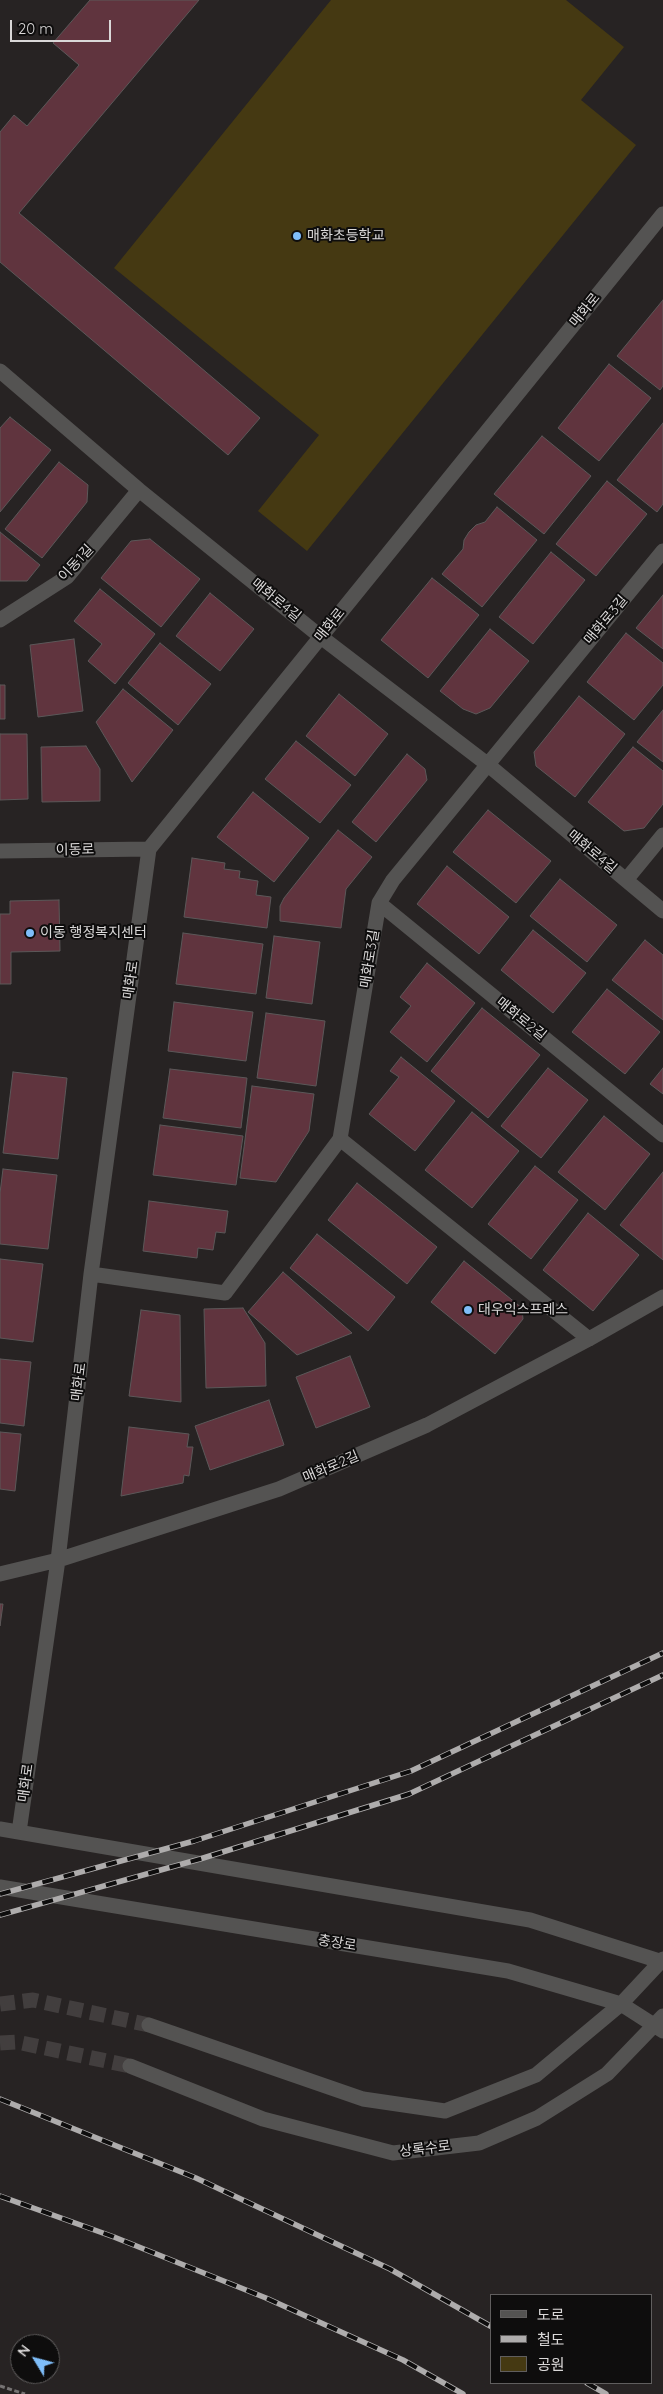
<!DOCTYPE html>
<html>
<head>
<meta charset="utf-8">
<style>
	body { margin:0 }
	#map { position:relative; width:663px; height:2394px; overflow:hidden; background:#272323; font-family:Quicksand,"Noto Sans KR",sans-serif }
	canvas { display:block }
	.legend { position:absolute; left:490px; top:2294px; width:162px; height:90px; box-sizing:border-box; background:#0e0d0d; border:1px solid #605e5e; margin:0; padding:6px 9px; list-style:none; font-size:15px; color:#dad8d8 }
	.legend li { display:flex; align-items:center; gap:10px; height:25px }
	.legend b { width:25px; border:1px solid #605e5e }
	.north { position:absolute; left:10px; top:2334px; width:50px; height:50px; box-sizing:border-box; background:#0e0d0d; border:1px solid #605e5e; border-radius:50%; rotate:307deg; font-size:14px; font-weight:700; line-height:20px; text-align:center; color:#dad8d8 }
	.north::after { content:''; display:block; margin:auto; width:18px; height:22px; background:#7ebdf9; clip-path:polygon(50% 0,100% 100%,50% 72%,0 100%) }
	.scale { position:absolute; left:10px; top:20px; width:101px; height:22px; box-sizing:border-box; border:2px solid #dad8d8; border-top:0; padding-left:6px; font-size:15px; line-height:18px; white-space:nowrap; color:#dad8d8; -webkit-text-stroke:4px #0e0d0d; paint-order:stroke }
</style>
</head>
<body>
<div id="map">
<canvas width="663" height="2394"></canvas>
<ul class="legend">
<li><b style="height:6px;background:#545352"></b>도로</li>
<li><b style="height:6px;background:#aeacac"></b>철도</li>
<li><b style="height:14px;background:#453912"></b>공원</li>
</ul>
<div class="north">N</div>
<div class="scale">20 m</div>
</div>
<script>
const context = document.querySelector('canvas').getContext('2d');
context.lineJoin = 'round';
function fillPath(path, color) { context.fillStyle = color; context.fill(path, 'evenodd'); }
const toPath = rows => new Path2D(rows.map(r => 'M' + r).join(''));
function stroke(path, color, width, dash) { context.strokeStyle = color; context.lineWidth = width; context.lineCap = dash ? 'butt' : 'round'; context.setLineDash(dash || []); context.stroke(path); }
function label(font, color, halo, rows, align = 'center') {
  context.font = font + ' Quicksand,"Noto Sans KR",sans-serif'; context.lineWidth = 4; context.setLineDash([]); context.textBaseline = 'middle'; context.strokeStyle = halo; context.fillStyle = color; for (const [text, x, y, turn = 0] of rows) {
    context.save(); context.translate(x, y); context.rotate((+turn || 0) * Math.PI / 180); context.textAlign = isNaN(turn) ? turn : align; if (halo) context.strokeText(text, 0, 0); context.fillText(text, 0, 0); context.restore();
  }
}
const green = toPath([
	[331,0,566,0,624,47,581,100,636,145,307,551,258,511,319,435,114,268]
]);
const building = toPath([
	[90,0,199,0,19,213,260,418,228,455,0,262,0,132,14,115,27,126,79,65,53,43,90,0],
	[663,300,663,386,660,390,617,356,663,300],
	[609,364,651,398,599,461,558,428,609,364],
	[10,417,51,450,0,512,0,428,10,417],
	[663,423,663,504,657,512,617,480,663,423],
	[542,436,591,476,544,534,494,494,542,436],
	[59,462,88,485,87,502,42,558,5,529,59,462],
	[607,481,647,514,596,576,556,544,607,481],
	[497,507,537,540,482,607,442,574,463,549,464,540,469,532,476,525,485,522,497,507],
	[0,532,40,565,27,581,0,581,0,532],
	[150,539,200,579,161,627,101,578,131,541,150,539],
	[551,552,585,580,533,644,499,617,551,552],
	[432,578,479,615,428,678,381,640,432,578],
	[100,589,155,634,115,684,88,661,102,644,74,621,100,589],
	[210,593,254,629,220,671,176,636,210,593],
	[663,595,663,649,636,628,663,595],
	[490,629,529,661,490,708,476,714,463,709,440,691,490,629],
	[626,633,663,663,663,685,634,720,587,682,626,633],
	[74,639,83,711,38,717,30,645,74,639],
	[160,643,211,684,178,725,128,683,160,643],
	[0,685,5,685,5,719,0,719,0,685],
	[123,689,173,730,132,782,96,722,123,689],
	[339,694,388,734,355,776,306,736,339,694],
	[579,696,625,734,575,797,536,766,534,752,579,696],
	[663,710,663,762,637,742,663,710],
	[0,734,27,734,28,799,0,800,0,734],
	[296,741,351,785,320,823,265,779,296,741],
	[86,746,100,769,100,801,42,802,41,747,86,746],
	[633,747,663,771,663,804,644,828,624,831,588,802,633,747],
	[407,754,425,769,427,780,376,842,352,822,407,754],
	[253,792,309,838,274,882,217,837,253,792],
	[488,810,551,861,516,903,453,852,488,810],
	[338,830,372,857,346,889,341,928,280,921,280,906,284,898,338,830],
	[192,858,225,863,224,869,240,871,239,878,258,881,256,895,271,897,267,928,184,917,192,858],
	[447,866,509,917,479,954,417,904,447,866],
	[560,879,617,925,587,962,530,916,560,879],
	[59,900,60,951,11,952,11,984,0,984,0,914,10,914,10,901,59,900],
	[533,930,586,973,553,1013,501,970,533,930],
	[183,933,263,944,256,994,176,984,183,933],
	[274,936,320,942,312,1004,266,998,274,936],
	[645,940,663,955,663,1020,612,980,645,940],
	[427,963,475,1003,427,1062,390,1032,411,1006,400,997,427,963],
	[607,989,660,1032,625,1074,572,1032,607,989],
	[174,1002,253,1012,246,1061,168,1051,174,1002],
	[482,1008,540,1055,488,1118,431,1071,482,1008],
	[266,1013,325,1021,316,1086,257,1078,266,1013],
	[401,1057,455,1101,415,1151,369,1114,399,1077,390,1071,401,1057],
	[548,1068,588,1100,541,1158,501,1126,548,1068],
	[663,1068,663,1094,650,1084,663,1068],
	[170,1069,247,1078,241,1128,163,1118,170,1069],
	[13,1072,67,1078,58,1159,3,1153,13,1072],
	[252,1086,314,1094,309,1131,276,1182,240,1178,252,1086],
	[472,1112,519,1151,472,1208,425,1170,472,1112],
	[604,1116,650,1154,605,1210,558,1172,604,1116],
	[160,1125,243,1136,236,1185,153,1175,160,1125],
	[535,1166,578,1200,531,1259,488,1224,535,1166],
	[3,1169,57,1175,48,1249,0,1244,0,1193,3,1169],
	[663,1172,663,1260,620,1225,663,1172],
	[357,1183,437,1247,407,1284,328,1220,357,1183],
	[149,1201,228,1211,225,1233,216,1232,213,1250,198,1248,197,1258,143,1251,149,1201],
	[588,1213,639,1255,593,1311,543,1270,588,1213],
	[317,1234,395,1297,368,1331,290,1268,317,1234],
	[0,1259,43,1264,33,1342,0,1338,0,1259],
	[464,1261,522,1308,523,1319,495,1354,431,1302,464,1261],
	[283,1272,352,1333,297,1355,248,1312,283,1272],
	[243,1308,265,1343,266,1386,206,1388,204,1309,243,1308],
	[141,1310,180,1315,181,1402,129,1396,141,1310],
	[350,1356,370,1407,316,1428,296,1377,350,1356],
	[0,1359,31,1362,24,1426,0,1423,0,1359],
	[269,1400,284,1445,210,1470,195,1426,269,1400],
	[129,1427,189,1434,187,1447,193,1447,189,1476,184,1475,183,1483,121,1496,129,1427],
	[0,1432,21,1434,15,1491,0,1489,0,1432],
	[0,1604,3,1604,0,1626,0,1604]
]);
const minorTunnel = toPath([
	[0,2004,33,2000,149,2025],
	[0,2043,17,2042,130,2066]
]);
const path = toPath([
	[0,2386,25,2394]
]);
const minor = toPath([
	[0,371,139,490,321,637,487,764,663,911],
	[0,620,67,577,139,490],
	[0,851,149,849],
	[626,880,663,835],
	[379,903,663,1135],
	[340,1139,589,1339],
	[91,1274,225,1293,340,1139,379,903,393,880,663,551],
	[0,1574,58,1560,279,1489,427,1425,589,1339,663,1297],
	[0,1829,530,1920,663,1962],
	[19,1832,58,1560,91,1274,149,849,663,214],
	[0,1887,508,1971,621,2004,663,2031],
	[149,2025,363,2099,445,2111,536,2075,621,2004,663,1959],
	[130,2066,263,2119,393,2153,479,2143,537,2118,607,2074,663,2016]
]);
const rail = toPath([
	[0,1894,194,1841,411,1771,663,1653],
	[0,1915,200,1859,409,1794,663,1675],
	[0,2099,196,2178,390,2269,492,2327],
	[0,2196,114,2237,266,2298,403,2360,463,2394],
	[587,2383,606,2394]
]);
const markers = [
	[297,236,5,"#7ebdf9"],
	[30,933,5,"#7ebdf9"],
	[468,1310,5,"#7ebdf9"]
];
const poiNames = [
	["매화초등학교",307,236],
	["이동 행정복지센터",40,933],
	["대우익스프레스",478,1310]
];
const streetNames = [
	["매화로",585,310,-51],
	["이동1길",76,563,-47],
	["매화로4길",276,600,39],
	["매화로3길",606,620,-50],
	["매화로",330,625,-51],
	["이동로",75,850,-1],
	["매화로4길",592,852,40],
	["매화로3길",370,959,-81],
	["매화로",131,980,-82],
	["매화로2길",521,1019,39],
	["매화로",79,1382,-83],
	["매화로2길",331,1467,-23],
	["매화로",26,1783,-82],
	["충장로",337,1943,9],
	["상록수로",425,2149,-7]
];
fillPath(green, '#453912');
fillPath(building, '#60343e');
stroke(building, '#5c5859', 1);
stroke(minorTunnel, '#423e3e', 15, [15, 8]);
stroke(path, '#767373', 3, [5, 2.5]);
stroke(minor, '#545352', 15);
stroke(rail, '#aeacac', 5.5);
stroke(rail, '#0e0d0d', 4, [11]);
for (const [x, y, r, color] of markers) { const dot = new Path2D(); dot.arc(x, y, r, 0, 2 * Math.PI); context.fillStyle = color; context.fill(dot); stroke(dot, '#0e0d0d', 2); }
label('14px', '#dad8d8', '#0e0d0d', poiNames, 'left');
label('14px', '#dad8d8', '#0e0d0d', streetNames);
</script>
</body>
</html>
